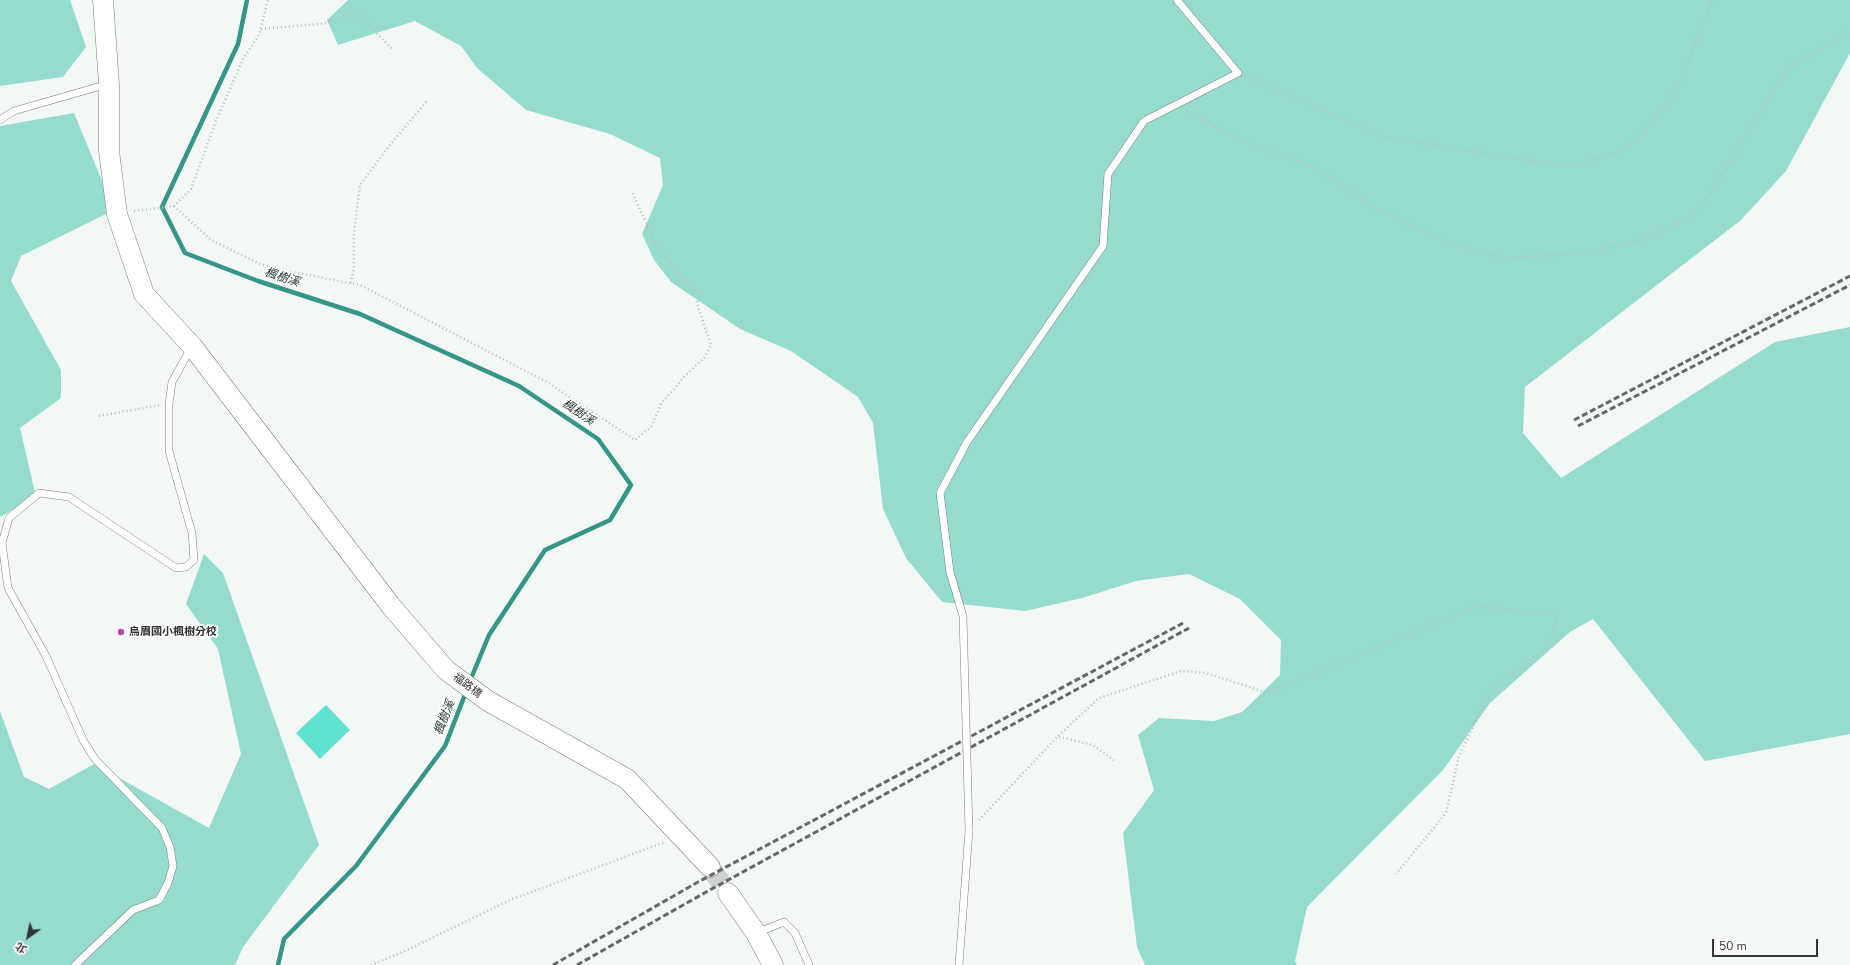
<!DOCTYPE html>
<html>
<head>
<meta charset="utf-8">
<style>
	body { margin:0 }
	#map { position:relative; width:1850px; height:965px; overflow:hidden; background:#f3f8f7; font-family:"Nunito Sans","Noto Sans TC",sans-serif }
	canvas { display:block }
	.north { position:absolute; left:8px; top:917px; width:40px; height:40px; -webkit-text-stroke:3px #fff; paint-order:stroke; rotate:213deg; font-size:11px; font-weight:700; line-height:16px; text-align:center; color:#333434 }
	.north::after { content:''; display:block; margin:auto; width:14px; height:18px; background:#333434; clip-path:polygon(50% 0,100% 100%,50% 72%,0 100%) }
	.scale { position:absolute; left:1712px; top:939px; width:106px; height:18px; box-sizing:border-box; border:2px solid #333434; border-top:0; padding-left:5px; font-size:12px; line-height:14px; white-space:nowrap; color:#333434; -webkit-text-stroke:3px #fff; paint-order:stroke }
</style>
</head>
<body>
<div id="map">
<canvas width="1850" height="965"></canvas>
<div class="north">北</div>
<div class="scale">50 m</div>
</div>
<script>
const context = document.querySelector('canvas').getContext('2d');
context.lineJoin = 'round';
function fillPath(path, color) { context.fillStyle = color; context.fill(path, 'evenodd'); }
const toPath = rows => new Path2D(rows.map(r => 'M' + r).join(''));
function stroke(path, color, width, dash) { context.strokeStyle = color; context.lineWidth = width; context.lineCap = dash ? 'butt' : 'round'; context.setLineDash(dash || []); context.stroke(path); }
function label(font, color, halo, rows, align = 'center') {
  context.font = font + ' "Nunito Sans","Noto Sans TC",sans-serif'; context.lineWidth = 3.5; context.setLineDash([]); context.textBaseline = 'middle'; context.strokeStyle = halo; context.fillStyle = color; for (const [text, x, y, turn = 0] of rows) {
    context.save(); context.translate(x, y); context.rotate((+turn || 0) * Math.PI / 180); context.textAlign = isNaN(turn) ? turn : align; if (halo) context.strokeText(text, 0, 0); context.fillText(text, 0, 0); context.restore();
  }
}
const green = toPath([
	[0,0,70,0,86,47,63,77,0,86],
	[348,0,1850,0,1850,53,1786,171,1741,220,1525,387,1523,433,1561,478,1775,342,1850,327,1850,734,1705,761,1593,619,1570,632,1490,703,1443,770,1307,907,1295,961,1297,965,1145,965,1137,947,1123,833,1154,790,1138,735,1159,718,1214,721,1242,712,1280,675,1281,640,1240,599,1189,574,1136,581,1082,598,1025,611,942,602,906,558,883,509,873,423,858,397,791,351,740,329,671,282,654,260,642,234,663,185,660,158,610,134,526,110,477,68,461,46,415,21,338,45,327,20],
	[74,113,114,210,21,256,11,281,61,370,61,398,20,428,36,497,0,517,0,126],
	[204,554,223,573,319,845,243,947,235,965,0,965,0,711,24,777,49,789,94,764,209,828,241,754,218,649,186,604]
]);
const stream = toPath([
	[247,0,238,44,162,207,185,253,258,281,360,314,519,386,598,439,631,485,610,520,545,550,489,635,470,681],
	[278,965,284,939,356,866,445,746,466,692]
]);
const building = toPath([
	[326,705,350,730,320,759,296,733]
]);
const secondaryTunnel = toPath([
	[710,867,728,893]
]);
const path = toPath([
	[261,29,328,23,355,11,392,49],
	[1246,76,1384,137,1546,163,1578,164,1618,152,1633,142,1668,104,1682,79,1712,0],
	[1187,111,1238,139,1314,167,1374,207,1447,242,1505,258,1582,253,1643,240,1690,217,1704,202,1789,67,1850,32],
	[174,206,211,240,260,264,287,271,360,285,547,382,635,440,651,427,661,404,685,376,705,357,711,345,698,307,697,292,677,273,655,242,632,192],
	[134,211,174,206,191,189,216,121,243,59,259,35,268,0],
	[351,283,354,268,354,232,360,185,389,146,427,101],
	[99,416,160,405],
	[1059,737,1093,745,1116,762],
	[979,820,1058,736,1099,698,1181,671,1206,673,1268,693,1476,606,1557,614,1551,646,1491,689,1459,756,1446,813,1396,874],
	[371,965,405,951,510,900,665,842]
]);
const lane = toPath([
	[0,120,14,111,108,84],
	[963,616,950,572,940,493,967,442,1103,246,1108,174,1144,121,1238,73,1177,0],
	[756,933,784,922,795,933,809,965],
	[75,965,133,910,159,900,168,883,173,866,170,847,162,828,95,759,84,742,46,656,8,588,2,543,9,518,39,493,69,497,176,568,186,567,194,560,192,533,169,451,169,404,172,382,191,348],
	[959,965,969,830]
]);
const secondary = toPath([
	[103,0,109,84,109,151,117,214,144,294,192,346,391,606,446,670,488,701,627,779,710,867],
	[728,893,756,933,773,965]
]);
const rail = toPath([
	[1574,420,1850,276],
	[1578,426,1850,285],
	[553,965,698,882,1185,622],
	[577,965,708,891,1189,628]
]);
const laneBridge = toPath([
	[963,616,969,830]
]);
const markers = [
	[121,632,4,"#b248a8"]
];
const poiNames = [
	["烏眉國小楓樹分校",129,632]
];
const streetNames = [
	["福路橋",467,686,37]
];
const waterNames = [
	["楓樹溪",282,278,18],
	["楓樹溪",578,413,34],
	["楓樹溪",445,718,-68]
];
fillPath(green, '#95dccf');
stroke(stream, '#349588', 4.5);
fillPath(building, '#61e2ce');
stroke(secondaryTunnel, '#cdd1d0', 20, [20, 10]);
stroke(lane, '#7a7f7e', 8);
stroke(secondary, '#7a7f7e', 21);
stroke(path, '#b9bdbc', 2.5, [1, 3]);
stroke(lane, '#fff', 7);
stroke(secondary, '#fff', 20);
stroke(rail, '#666868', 3, [6, 3]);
stroke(laneBridge, '#7a7f7e', 8, []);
stroke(laneBridge, '#fff', 7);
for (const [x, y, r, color] of markers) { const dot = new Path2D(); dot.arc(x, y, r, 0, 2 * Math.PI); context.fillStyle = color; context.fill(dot); stroke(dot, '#fff', 1.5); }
label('bold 11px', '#333434', '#fff', poiNames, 'left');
label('11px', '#333434', '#fff', streetNames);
label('italic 12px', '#1e3530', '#fff', waterNames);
</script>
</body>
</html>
